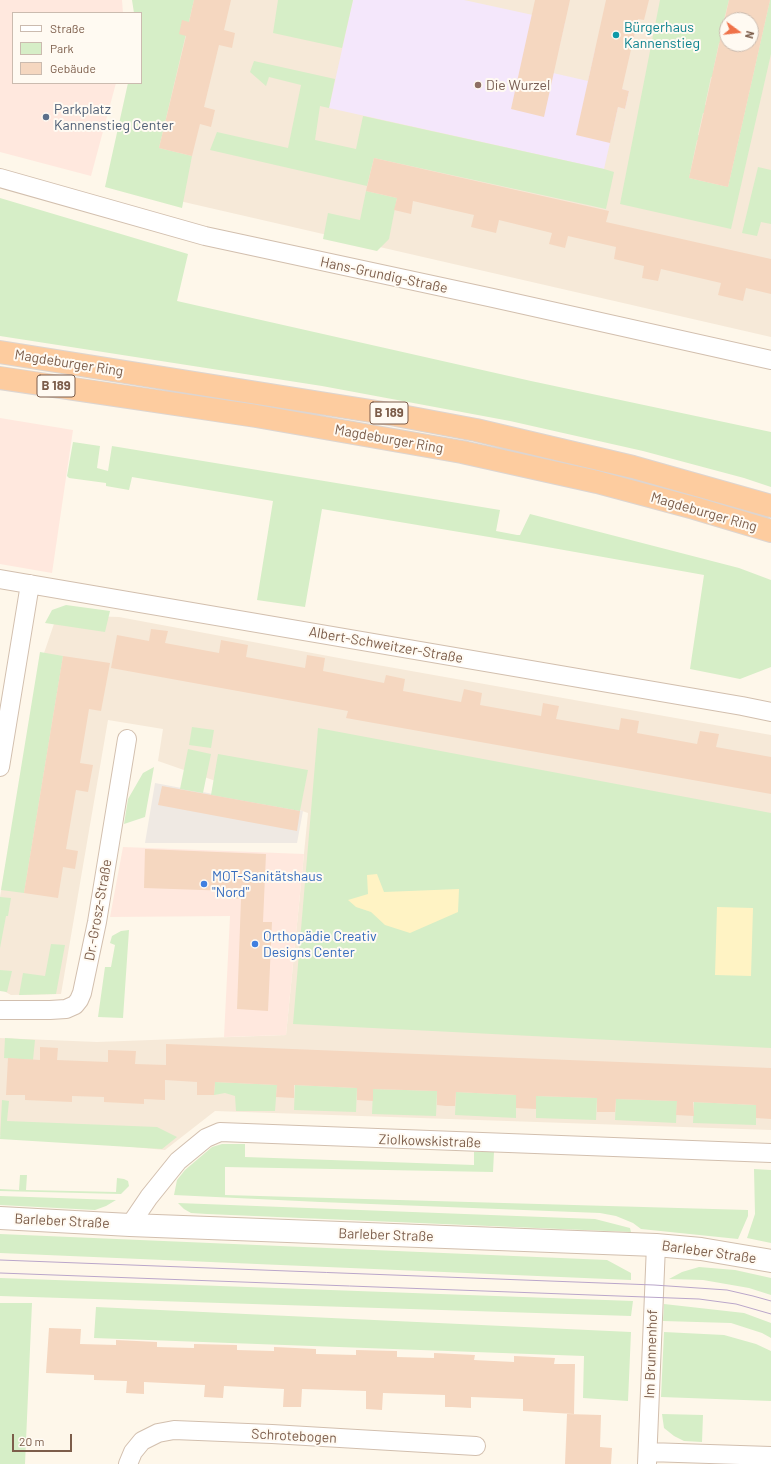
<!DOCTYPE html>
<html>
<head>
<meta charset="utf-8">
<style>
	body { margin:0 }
	#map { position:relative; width:771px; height:1464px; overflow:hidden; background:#fef7ea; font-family:Barlow,sans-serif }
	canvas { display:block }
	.legend { position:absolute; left:12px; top:12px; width:130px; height:72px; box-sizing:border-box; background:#fffaf2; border:1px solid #cbbbaf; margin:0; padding:5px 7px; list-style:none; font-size:12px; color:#7c5d4a }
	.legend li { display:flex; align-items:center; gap:8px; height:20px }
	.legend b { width:20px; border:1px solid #cbbbaf }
	.north { position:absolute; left:719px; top:12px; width:40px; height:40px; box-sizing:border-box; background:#fffaf2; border:1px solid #cbbbaf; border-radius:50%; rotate:105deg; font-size:11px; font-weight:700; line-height:16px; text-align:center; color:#7c5d4a }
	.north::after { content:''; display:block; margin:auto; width:14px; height:18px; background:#ef7249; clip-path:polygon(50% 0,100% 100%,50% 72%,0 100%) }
	.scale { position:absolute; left:12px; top:1434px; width:60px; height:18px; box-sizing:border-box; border:2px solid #7c5d4a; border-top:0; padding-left:5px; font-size:12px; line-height:14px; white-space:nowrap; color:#7c5d4a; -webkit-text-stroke:3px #fffaf2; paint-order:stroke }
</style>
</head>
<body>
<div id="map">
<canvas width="771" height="1464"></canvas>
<ul class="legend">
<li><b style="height:5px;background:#fff"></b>Straße</li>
<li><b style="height:11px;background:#d6eec7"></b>Park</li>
<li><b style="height:11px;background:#f5d7c0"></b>Gebäude</li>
</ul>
<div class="north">N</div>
<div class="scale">20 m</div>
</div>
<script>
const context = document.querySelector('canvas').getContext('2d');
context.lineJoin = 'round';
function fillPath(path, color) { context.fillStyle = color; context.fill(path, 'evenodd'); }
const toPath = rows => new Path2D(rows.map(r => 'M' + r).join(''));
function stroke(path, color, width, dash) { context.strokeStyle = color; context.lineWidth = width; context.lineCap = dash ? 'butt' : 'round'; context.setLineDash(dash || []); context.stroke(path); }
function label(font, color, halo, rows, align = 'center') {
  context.font = font + ' Barlow,sans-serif'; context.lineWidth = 4; context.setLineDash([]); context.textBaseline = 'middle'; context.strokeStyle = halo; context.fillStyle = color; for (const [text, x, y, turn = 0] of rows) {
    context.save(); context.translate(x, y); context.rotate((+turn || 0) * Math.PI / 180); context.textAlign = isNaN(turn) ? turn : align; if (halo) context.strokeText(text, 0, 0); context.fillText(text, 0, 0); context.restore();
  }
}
const residential = toPath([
	[136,0,771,0,771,337,110,185,141,83,141,13],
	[727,20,751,20,751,44,727,44],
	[57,615,119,617,355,661,771,735,771,1130,215,1111,165,1150,0,1135,0,1038,97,1042,286,1035,308,813,158,761,163,729,108,720,61,994,11,995,0,989,0,897,42,659]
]);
const commercial = toPath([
	[0,0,122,0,123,13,13,13,13,83,116,83,91,176,0,152],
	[0,418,73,430,52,573,0,564],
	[123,847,304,854,286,1035,224,1037,230,916,110,917]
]);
const industrial = toPath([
	[155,783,303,811,297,843,145,843]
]);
const education = toPath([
	[353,0,464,0,565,22,553,73,588,81,595,50,622,89,629,91,625,109,618,107,604,169,329,108]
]);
const green = toPath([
	[132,0,194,0,159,148,192,156,182,208,105,187,128,83,141,83,141,13,134,13],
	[278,0,353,0,342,48,273,33],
	[660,0,729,0,720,36,726,37,724,43,719,43,713,71,718,72,716,78,711,77,705,105,710,106,708,114,703,113,698,135,703,136,702,141,697,140,689,178,728,187,770,0,771,0,771,54,731,229,620,204],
	[254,61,335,79,329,108,320,106,315,140,356,149,363,116,604,169,614,172,606,209,374,158,367,186,210,150,217,132,288,148,301,85,269,77,266,86,250,72],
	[758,167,771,170,771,224,761,222,757,236,742,233],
	[366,191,397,198,389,239,377,251,323,239,328,213,360,220],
	[0,198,188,254,177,301,531,381,771,432,771,487,744,478,643,451,510,421,322,386,0,336],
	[73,442,100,446,97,468,108,471,112,446,500,510,496,531,517,535,520,535,530,514,739,568,771,580,771,667,740,679,690,669,704,575,519,542,322,509,305,607,257,600,273,501,132,477,129,490,106,486,106,483,69,478,67,476],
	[66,605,110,611,105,632,45,623,52,610],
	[40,652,63,656,24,893,1,890],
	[192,727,214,730,211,748,189,745],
	[318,728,771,813,771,1048,293,1024],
	[188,749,211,754,203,793,180,789],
	[218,754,308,770,300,811,211,795],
	[154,767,145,817,124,824,128,799,143,773],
	[0,897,11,898,8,916,6,916,0,948],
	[129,930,123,1018,98,1017,105,967,111,967,115,945,110,943,112,936,121,931],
	[51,944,65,945,56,994,19,995,23,973,45,976],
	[0,970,12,971,7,992,0,991],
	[5,1038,35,1040,33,1060,4,1058],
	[215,1082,277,1085,275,1111,236,1111,235,1096,225,1093,214,1095],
	[295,1085,357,1088,356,1112,294,1110],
	[373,1089,437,1091,436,1116,372,1114],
	[456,1092,516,1095,516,1118,455,1115],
	[536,1096,597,1098,596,1120,536,1118],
	[616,1099,677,1101,676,1123,615,1120],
	[2,1100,9,1101,7,1121,157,1127,177,1137,162,1149,0,1139],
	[694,1102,756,1105,756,1125,693,1123],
	[222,1144,245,1144,245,1157,474,1165,474,1152,494,1152,493,1172,225,1167,225,1195,748,1210,748,1216,738,1239,641,1229,633,1223,616,1216,600,1213,320,1202,174,1195,177,1180,185,1170,212,1147],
	[754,1169,771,1170,771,1243,747,1238,755,1214],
	[20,1175,27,1175,26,1190,116,1192,117,1178,124,1179,128,1181,129,1186,121,1194,0,1191,0,1189,19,1190],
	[0,1196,116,1200,106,1206,95,1210,0,1205],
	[178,1203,595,1219,630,1228,631,1232,207,1214,191,1213,184,1209],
	[0,1234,607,1260,631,1273,631,1280,0,1253],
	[699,1267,735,1270,771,1278,771,1295,749,1288,703,1280,669,1279,682,1272],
	[0,1278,633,1301,631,1316,0,1296],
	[0,1303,32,1303,25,1464,0,1464],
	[664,1304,744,1313,771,1323,771,1338,762,1333,731,1323,663,1321],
	[96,1307,631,1332,628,1401,583,1398,584,1356,94,1338],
	[664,1332,724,1335,756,1344,771,1351,771,1401,661,1397],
	[662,1414,703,1415,702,1442,684,1441,674,1436,664,1428]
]);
const sand = toPath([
	[377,874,384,892,459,889,458,912,410,933,385,925,371,912,356,907,348,900,368,894,367,875],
	[717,907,753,908,751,976,715,975]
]);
const building = toPath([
	[194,0,231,0,224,30,235,33,232,48,219,45,204,107,215,110,211,127,200,124,192,156,159,148,186,36,179,34,182,20,189,22],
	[535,0,570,0,544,117,511,109],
	[606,0,649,0,644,20,638,19,622,89,629,91,625,109,618,107,610,143,576,135],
	[729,0,770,0,728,187,689,178],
	[727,20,751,20,751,44,727,44],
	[374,158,609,211,606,222,771,259,771,294,746,288,743,301,718,295,721,283,661,269,658,281,642,278,644,266,614,259,616,247,568,236,565,248,549,244,552,233,499,220,496,233,471,227,474,215,413,201,411,214,394,210,397,198,366,191],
	[151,629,168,631,165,643,219,653,221,640,248,645,246,657,305,668,307,655,325,658,323,671,384,683,386,675,405,679,403,691,461,702,464,689,482,693,480,705,541,716,543,703,559,706,556,719,619,730,621,718,639,721,637,733,697,744,700,731,719,734,716,747,771,757,771,794,346,718,348,711,111,668,117,635,149,641],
	[63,656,110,663,101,711,89,709,80,763,93,765,88,792,76,790,66,849,78,851,75,869,63,867,58,898,24,893],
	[162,786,300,811,297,831,158,805],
	[145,849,266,854,263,922,272,922,268,1011,237,1009,241,899,231,898,231,891,144,888],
	[166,1044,771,1068,771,1119,756,1118,756,1105,693,1102,694,1116,676,1115,677,1101,616,1099,615,1112,597,1112,597,1098,536,1096,536,1109,516,1108,516,1095,456,1092,455,1106,446,1106,437,1105,437,1091,373,1089,373,1101,357,1100,357,1088,294,1085,294,1098,276,1097,277,1085,215,1082,214,1095,197,1095,197,1082,165,1080,165,1100,144,1099,144,1104,104,1102,104,1097,72,1096,72,1102,25,1100,25,1095,6,1095,8,1058,40,1060,40,1047,58,1048,57,1060,108,1062,108,1050,136,1051,135,1064,166,1065],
	[49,1328,81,1329,80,1344,116,1345,116,1340,157,1342,157,1347,194,1348,194,1344,237,1345,237,1350,274,1351,274,1347,316,1349,316,1354,356,1355,356,1350,397,1351,397,1357,434,1358,434,1353,475,1355,474,1360,514,1362,514,1356,555,1358,554,1364,575,1364,574,1414,523,1411,523,1399,471,1397,471,1408,452,1407,445,1407,445,1395,383,1393,382,1410,366,1409,366,1391,302,1389,301,1407,283,1407,284,1389,224,1386,223,1398,204,1397,205,1385,144,1382,144,1394,126,1393,127,1381,94,1380,94,1375,46,1373],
	[567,1414,601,1415,600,1447,612,1448,611,1464,565,1464]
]);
const minor = toPath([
	[0,178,205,236,493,298,771,360],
	[0,579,742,706,771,712],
	[0,767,30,584],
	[0,1010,50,1010,66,1009,75,1005,79,1000,82,993,97,922,127,739],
	[130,1225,149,1197,178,1161,206,1138,220,1132,771,1153],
	[648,1452,771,1456],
	[128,1464,133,1452,142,1441,158,1433,174,1430,272,1434,476,1446],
	[647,1464,656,1245]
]);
const tertiary = toPath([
	[0,1218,130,1225,656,1245,701,1249,771,1261]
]);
const trunk = toPath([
	[0,352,396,415,476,430,633,467,771,506],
	[0,378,256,416,462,452,597,482,694,508,771,531]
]);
const tram = toPath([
	[0,1260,654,1285,727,1290,753,1296,771,1301],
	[0,1273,699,1299,736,1304,771,1314]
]);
const markers = [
	[616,35,4,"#0f9aa8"],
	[478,85,4,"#8d6e63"],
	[46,117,4,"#5c6f8a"],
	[204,884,4,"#3f7fe0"],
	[255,944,4,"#3f7fe0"]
];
const shields = [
	[56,386,38],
	[389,413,38]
];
const shieldNames = [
	["B 189",56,386],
	["B 189",389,413]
];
const cultureNames = [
	["Bürgerhaus",624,27],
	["Kannenstieg",624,43]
];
const educationNames = [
	["Die Wurzel",486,85]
];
const serviceNames = [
	["Parkplatz",54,109],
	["Kannenstieg Center",54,125]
];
const streetNames = [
	["Hans-Grundig-Straße",384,275,12],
	["Magdeburger Ring",69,363,9],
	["Magdeburger Ring",389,439,10],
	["Magdeburger Ring",704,512,16],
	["Albert-Schweitzer-Straße",386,645,10],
	["Dr.-Grosz-Straße",98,910,-80],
	["Ziolkowskistraße",430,1141,2],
	["Barleber Straße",62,1221,3],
	["Barleber Straße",386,1235,2],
	["Barleber Straße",709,1252,8],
	["Im Brunnenhof",651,1354,-88],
	["Schrotebogen",294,1436,3]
];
const shopNames = [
	["MOT-Sanitätshaus",212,876],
	["\"Nord\"",212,892],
	["Orthopädie Creativ",263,936],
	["Designs Center",263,952]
];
fillPath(residential, '#f6e9d8');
fillPath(commercial, '#ffe8de');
fillPath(industrial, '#efe9e3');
fillPath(education, '#f4e7fb');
fillPath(green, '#d6eec7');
fillPath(sand, '#fff3c4');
fillPath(building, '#f5d7c0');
stroke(minor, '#d2bfae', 20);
stroke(tertiary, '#d2bfae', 24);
stroke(trunk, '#ddd5d0', 24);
stroke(minor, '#fff', 18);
stroke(tertiary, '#fff', 22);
stroke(trunk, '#fdcc9f', 22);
stroke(tram, '#baa6ca', 1);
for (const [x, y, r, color] of markers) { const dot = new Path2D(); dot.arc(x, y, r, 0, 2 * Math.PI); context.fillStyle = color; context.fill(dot); stroke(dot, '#fffaf2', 1.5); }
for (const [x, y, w] of shields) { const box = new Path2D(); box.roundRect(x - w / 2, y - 11, w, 22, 3); context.fillStyle = '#fffaf2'; context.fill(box); stroke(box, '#7c5d4a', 1); }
label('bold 13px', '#7c5d4a', null, shieldNames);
label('14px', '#0d838f', '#fffaf2', cultureNames, 'left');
label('14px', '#785e54', '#fffaf2', educationNames, 'left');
label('14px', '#4e5e75', '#fffaf2', serviceNames, 'left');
label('14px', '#7c5d4a', '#fffaf2', streetNames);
label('14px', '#366cbe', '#fffaf2', shopNames, 'left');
</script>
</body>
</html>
